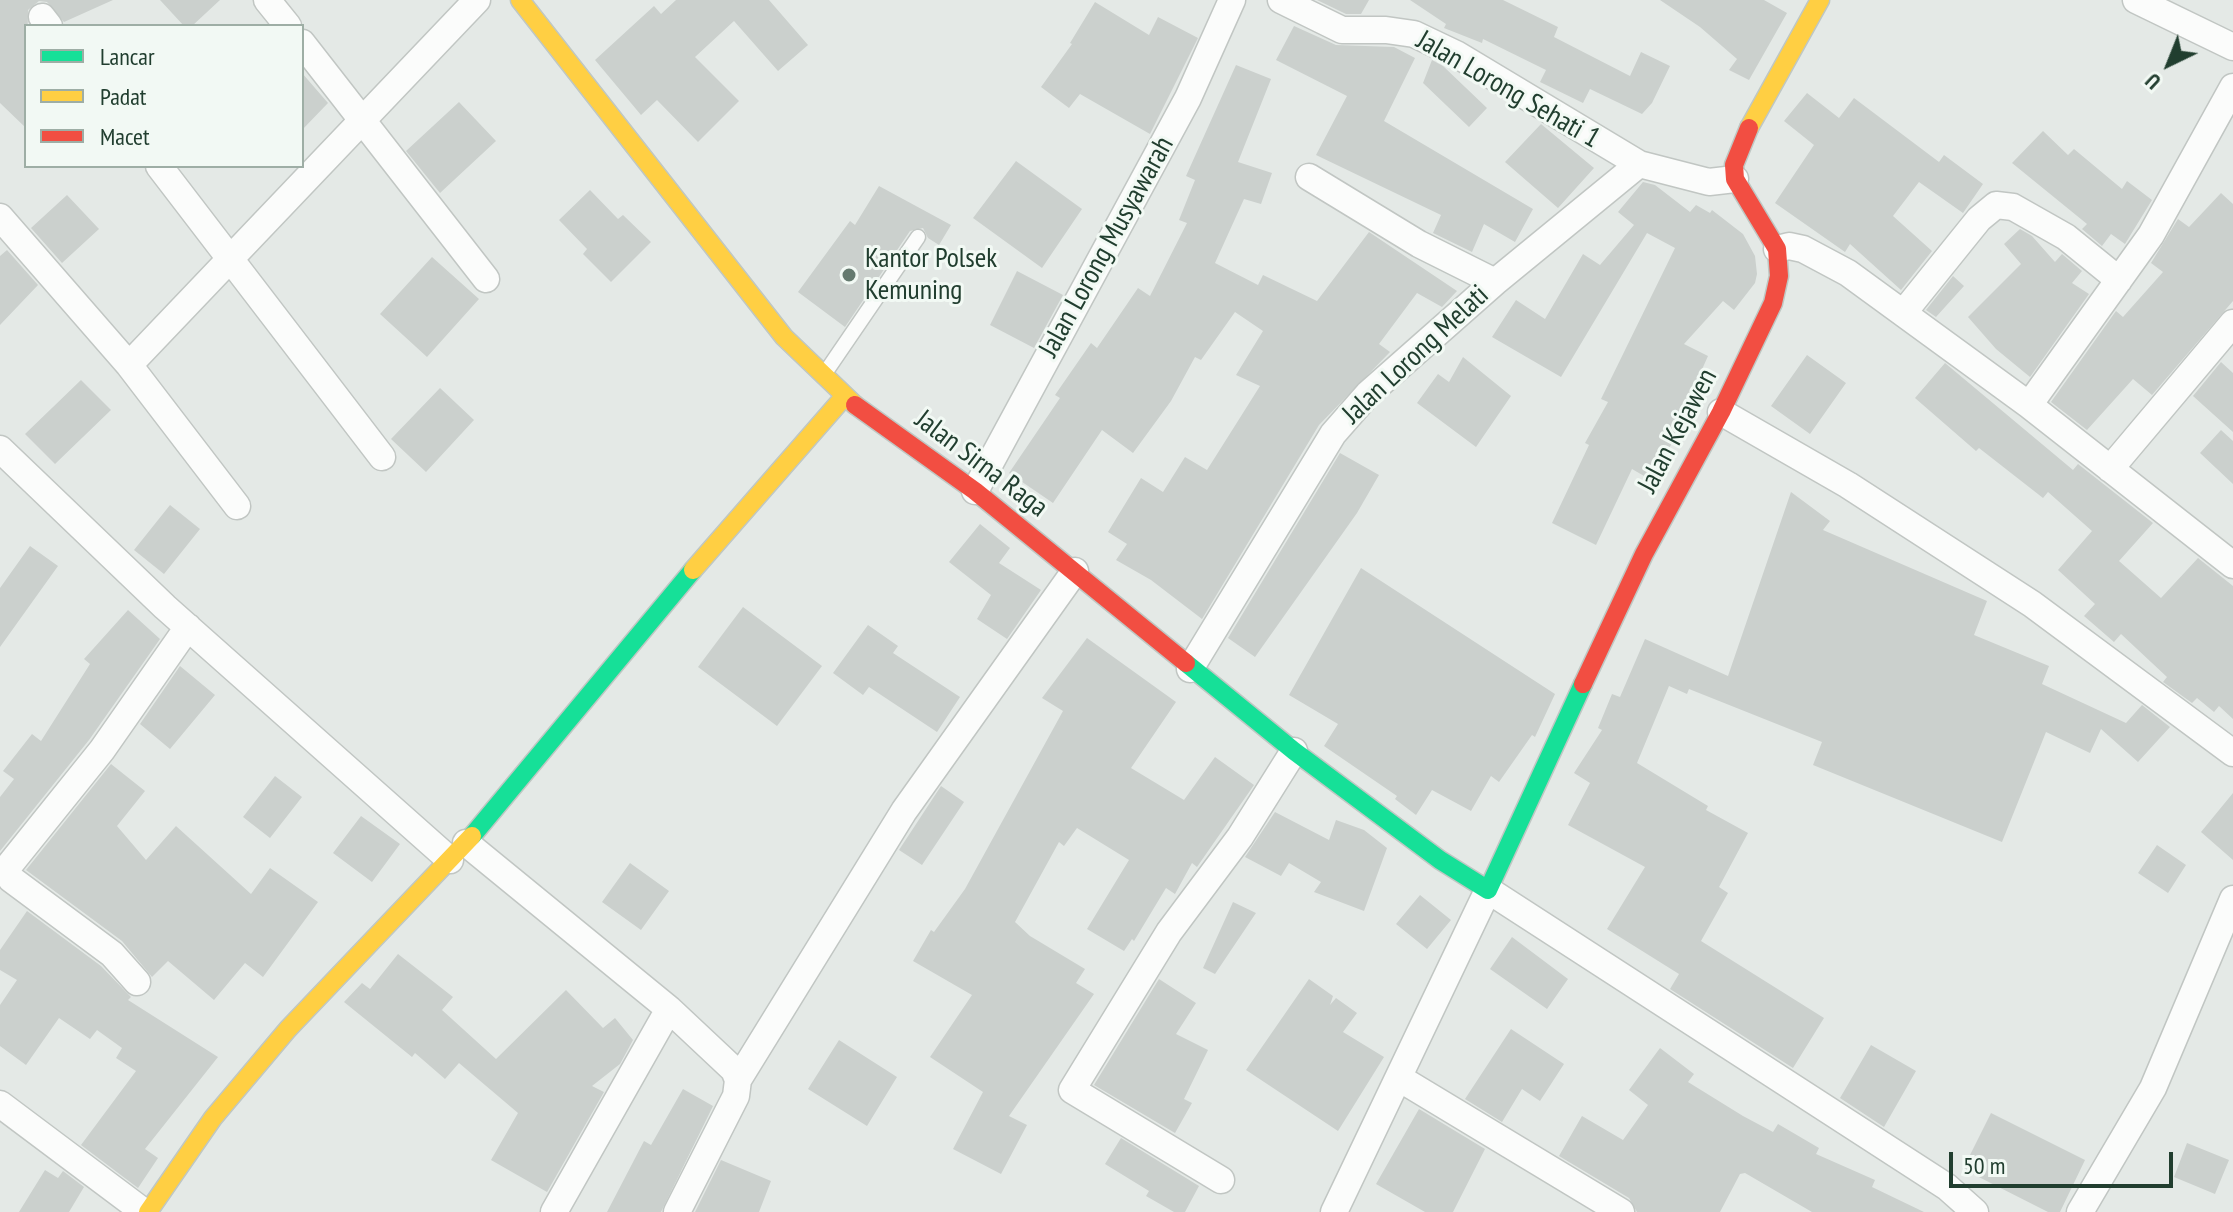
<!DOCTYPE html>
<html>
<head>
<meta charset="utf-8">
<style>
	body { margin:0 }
	#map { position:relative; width:2233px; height:1212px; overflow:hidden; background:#e4e9e6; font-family:"PT Sans Narrow",sans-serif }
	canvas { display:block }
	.legend { position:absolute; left:24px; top:24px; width:280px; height:144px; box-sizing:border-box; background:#f2f9f4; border:2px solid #9eaea5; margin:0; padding:10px 14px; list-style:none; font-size:24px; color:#213e2f }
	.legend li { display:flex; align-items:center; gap:16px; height:40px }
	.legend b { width:40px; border:2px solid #9eaea5 }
	.north { position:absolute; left:2129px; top:24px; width:80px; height:80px; -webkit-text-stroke:6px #f2f9f4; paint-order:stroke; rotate:223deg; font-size:22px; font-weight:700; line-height:32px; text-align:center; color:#213e2f }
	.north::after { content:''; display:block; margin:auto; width:28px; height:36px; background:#213e2f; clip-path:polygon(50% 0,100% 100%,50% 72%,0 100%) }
	.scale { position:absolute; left:1949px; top:1152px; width:224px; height:36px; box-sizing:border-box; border:4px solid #213e2f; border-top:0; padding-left:10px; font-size:24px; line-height:28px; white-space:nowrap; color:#213e2f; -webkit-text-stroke:6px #f2f9f4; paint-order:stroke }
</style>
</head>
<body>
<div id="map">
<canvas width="2233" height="1212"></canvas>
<ul class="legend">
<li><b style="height:10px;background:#16e098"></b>Lancar</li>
<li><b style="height:10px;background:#ffcf43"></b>Padat</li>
<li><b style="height:10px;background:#f24e42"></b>Macet</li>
</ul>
<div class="north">U</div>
<div class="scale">50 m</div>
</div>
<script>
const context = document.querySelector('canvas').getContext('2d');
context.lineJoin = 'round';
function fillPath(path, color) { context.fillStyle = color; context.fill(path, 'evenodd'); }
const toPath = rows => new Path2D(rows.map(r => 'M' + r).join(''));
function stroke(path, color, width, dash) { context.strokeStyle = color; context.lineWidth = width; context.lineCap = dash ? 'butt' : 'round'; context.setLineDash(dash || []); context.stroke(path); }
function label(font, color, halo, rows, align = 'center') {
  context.font = font + ' "PT Sans Narrow",sans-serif'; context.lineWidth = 6; context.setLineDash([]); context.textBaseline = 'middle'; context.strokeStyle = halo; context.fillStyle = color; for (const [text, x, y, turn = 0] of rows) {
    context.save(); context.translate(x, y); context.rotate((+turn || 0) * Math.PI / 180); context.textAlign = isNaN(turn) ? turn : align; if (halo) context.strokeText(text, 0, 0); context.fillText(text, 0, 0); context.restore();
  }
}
const building = toPath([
	[0,0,113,0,64,22,47,2,39,1,28,10,26,128,0,103],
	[160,0,220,0,192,26,184,26],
	[676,0,769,0,808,45,778,71,734,21,695,57,739,101,698,142,657,100,641,115,595,60,654,6,661,14],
	[1317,0,1369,0,1361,14,1346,14],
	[1410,0,1503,0,1558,27,1554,37,1630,76,1641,52,1670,66,1652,103,1642,114,1590,89,1583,103,1540,82,1546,70,1483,39,1482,43,1444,28,1446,24],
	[1660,0,1764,0,1787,13,1749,80,1729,70,1737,59,1700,27],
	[1095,2,1149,35,1158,17,1198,38,1150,134,1080,94,1069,108,1041,87,1072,44,1070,43],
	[1294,26,1336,45,1394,47,1415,58,1384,121,1533,209,1515,242,1484,224,1472,252,1433,233,1441,215,1316,155,1347,96,1276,60],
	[1432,60,1443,66,1487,108,1469,127,1423,83],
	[1236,65,1271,79,1238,162,1272,173,1261,204,1244,199,1215,263,1258,285,1263,275,1317,301,1369,232,1457,291,1442,307,1417,293,1379,344,1390,352,1319,425,1202,619,1151,580,1116,560,1127,544,1108,532,1141,478,1163,492,1185,457,1207,470,1260,386,1236,375,1263,331,1235,312,1201,360,1195,357,1171,401,1133,453,1102,430,1053,503,1009,473,1060,398,1055,395,1091,343,1097,348,1138,288,1150,296,1187,223,1179,220,1195,180,1186,176],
	[302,73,328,103,302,130],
	[1807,93,1839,118,1854,98,1939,162,1944,155,1983,184,1963,213,1919,182,1893,216,1932,251,1901,290,1850,244,1845,252,1775,203,1814,145,1784,121],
	[459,102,496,141,440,193,406,151],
	[1541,124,1594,168,1558,208,1505,162],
	[2043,131,2068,155,2074,149,2122,189,2127,181,2152,200,2125,244,2111,234,2102,246,2082,229,2087,224,2012,163],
	[1016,161,1082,209,1042,268,973,218],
	[1643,182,1655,185,1690,212,1696,205,1710,213,1712,210,1743,234,1755,256,1757,274,1755,283,1734,310,1723,301,1684,344,1708,356,1686,405,1697,411,1681,439,1676,436,1651,480,1632,469,1596,545,1552,523,1589,445,1585,443,1608,402,1601,399,1675,248,1647,233,1561,377,1492,337,1516,300,1545,319,1583,254,1600,265,1634,225,1618,212],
	[879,186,951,225,939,245,928,238,923,228,910,231,845,327,798,292,850,221,855,225],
	[590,190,618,219,623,215,651,242,611,282,583,254,587,249,559,220],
	[2221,193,2233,204,2233,301,2152,395,2133,379,2087,430,2051,402,2116,311,2123,317,2163,272,2151,263,2178,219,2189,227],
	[67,195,99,229,62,263,31,228],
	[2020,229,2032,236,2055,262,2062,254,2082,271,2072,283,2089,294,2030,377,1996,349,1968,317,2021,264,2004,244],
	[7,250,38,285,0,325,0,256],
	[432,257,479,299,427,357,380,314],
	[1017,271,1063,295,1034,348,990,325],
	[1953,276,1964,286,1936,317,1926,310],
	[1807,355,1846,383,1810,434,1771,406],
	[1463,357,1511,396,1476,447,1417,403,1438,374,1449,382],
	[2221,362,2233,373,2233,432,2193,396],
	[1945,363,2073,470,2078,464,2153,523,2119,561,2161,598,2198,558,2233,586,2233,719,2219,706,2214,712,2197,698,2192,703,2163,682,2167,677,2121,634,2114,642,2084,616,2095,604,2058,570,2092,531,2048,492,2043,498,1979,448,1976,451,1915,398],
	[81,380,111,410,55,464,25,434],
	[440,388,474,420,426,472,391,439],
	[2221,430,2233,441,2233,484,2200,453],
	[1340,453,1379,475,1357,513,1255,657,1228,638],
	[1791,492,1830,521,1823,530,1987,601,1974,635,2049,666,2042,684,2126,723,2142,705,2170,727,2138,762,2101,729,2090,753,2046,732,2002,842,1813,765,1822,742,1689,689,1687,694,1669,686,1637,763,1708,806,1706,810,1748,833,1719,887,1728,893,1701,941,1824,1018,1793,1068,1670,989,1679,974,1607,929,1645,867,1568,825,1590,783,1574,773,1602,730,1598,728,1612,694,1620,697,1645,639,1728,676],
	[170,505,200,529,164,574,134,550],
	[980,524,1010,548,999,563,1041,590,1007,639,977,619,991,595,949,562],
	[30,546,58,566,0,647,0,588],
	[1361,568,1555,694,1535,737,1532,735,1499,782,1491,776,1471,811,1432,790,1416,815,1395,799,1397,796,1324,746,1338,724,1289,695],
	[743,607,822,666,777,726,698,667],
	[128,610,160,639,89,740,0,851,0,797,14,779,3,771,32,734,41,741,90,664,84,659],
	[868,625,898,646,893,653,960,697,937,732,869,687,863,695,833,673],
	[1087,638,1176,702,1131,768,1184,800,1215,757,1254,785,1197,867,1192,863,1175,894,1166,888,1134,941,1132,939,1124,951,1087,929,1129,860,1077,828,1064,846,1059,842,1015,922,1030,936,1085,969,1076,983,1094,994,1009,1116,1027,1125,1001,1174,953,1149,983,1092,930,1057,972,995,913,961,931,930,934,932,965,889,1063,711,1042,698],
	[180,666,215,695,170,749,140,724],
	[111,764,145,791,117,826,146,860,176,826,251,894,270,868,318,902,263,977,245,963,214,1000,168,961,152,977,122,941,26,870],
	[275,776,302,797,270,838,243,817],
	[941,786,964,802,922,865,899,850],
	[2233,793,2233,860,2201,832],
	[1275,812,1329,840,1336,820,1364,830,1387,848,1364,911,1314,892,1321,882,1289,863,1281,876,1245,857],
	[361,816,400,844,372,882,333,853],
	[2157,845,2186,865,2168,893,2138,873],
	[630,863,669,891,641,930,602,902],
	[1420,895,1451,920,1427,949,1396,924],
	[1233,902,1256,913,1215,974,1203,968],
	[27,911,101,966,131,997,128,1000,218,1057,145,1149,158,1158,138,1188,81,1145,136,1071,116,1058,122,1048,97,1030,90,1039,59,1018,26,1065,0,1046,0,1005,17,980,0,970,0,950],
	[1512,937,1568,979,1547,1009,1490,969],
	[398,954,453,997,442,1010,496,1059,566,990,603,1028,615,1018,633,1040,620,1064,592,1086,604,1092,547,1192,491,1160,518,1113,459,1063,445,1079,415,1053,412,1057,344,1002,362,983,370,989],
	[1159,979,1196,1003,1176,1034,1208,1050,1184,1099,1192,1103,1175,1133,1094,1085],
	[1309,979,1333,996,1330,1005,1336,998,1357,1013,1343,1032,1384,1057,1338,1131,1246,1070],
	[1511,1029,1564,1064,1540,1101,1522,1089,1502,1122,1465,1099],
	[839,1040,897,1077,867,1126,808,1089],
	[1871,1045,1916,1071,1884,1127,1840,1098],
	[1660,1048,1694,1074,1688,1082,1743,1116,1773,1132,1778,1124,1819,1148,1816,1154,1875,1180,1872,1187,1924,1212,1812,1212,1745,1173,1740,1174,1720,1212,1637,1212,1629,1198,1559,1156,1582,1116,1623,1140,1648,1105,1629,1090],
	[683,1089,713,1106,661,1212,607,1212,644,1141,651,1145],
	[1419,1109,1485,1149,1453,1212,1425,1212,1376,1184],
	[1991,1113,2085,1160,2060,1212,2048,1212,1963,1169],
	[1121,1138,1199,1186,1185,1212,1174,1212,1146,1196,1149,1191,1105,1164],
	[2187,1143,2229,1160,2215,1194,2174,1177],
	[721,1160,771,1181,759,1212,695,1212],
	[45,1170,58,1178,63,1171,84,1187,69,1212,19,1212]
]);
const lane = toPath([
	[823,376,918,237]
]);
const street = toPath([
	[267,0,288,26],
	[1281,0,1342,30,1386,30,1414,34,1456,54,1639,164,1709,182,1735,179],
	[2136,0,2233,47],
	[42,17,49,26],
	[302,43,486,279],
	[159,166,382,457],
	[1309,177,1419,244,1495,282],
	[0,217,129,365,477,0],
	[1777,249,1789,246,1803,249,1848,273,2029,405,2233,565],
	[1904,312,1979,219,1996,205,2013,207,2066,237,2119,280],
	[129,365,237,506],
	[2029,405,2151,235,2233,87],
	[1721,412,1848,485,2032,604,2233,753],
	[0,449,165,607,450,860],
	[2110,469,2233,323],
	[975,491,1188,98,1232,0],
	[1190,669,1333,434,1368,394,1495,282,1639,164],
	[466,843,669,1009,734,1070,738,1080,736,1096,677,1212],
	[137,982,112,954,11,879,7,868,102,750,188,627],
	[1399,1078,1621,1212],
	[738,1080,904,811,1075,571],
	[0,1104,144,1212],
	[1221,1180,1072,1090,1169,932,1240,837,1294,751],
	[554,1212,669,1009],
	[1334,1212,1488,890,1947,1187,1975,1212],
	[2080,1212,2153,1088,2233,899]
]);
const fast = toPath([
	[1186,663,1294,751,1440,860,1488,890,1583,684],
	[472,836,693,570]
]);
const slow = toPath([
	[520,0,784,337,855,405],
	[1749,128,1820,0],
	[693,570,844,397],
	[148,1212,213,1118,288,1029,472,836]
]);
const jam = toPath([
	[855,405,975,491,1186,663],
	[1583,684,1644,554,1721,412,1773,303,1779,276,1777,249,1735,179,1734,165,1749,128]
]);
const markers = [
	[849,275,8,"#657a6f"]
];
const streetNames = [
	["Jalan Lorong Sehati 1",1508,90,30],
	["Jalan Lorong Musyawarah",1107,247,-61],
	["Jalan Lorong Melati",1416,355,-43],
	["Jalan Kejawen",1678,431,-62],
	["Jalan Sirna Raga",981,464,37]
];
const poiNames = [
	["Kantor Polsek",865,259],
	["Kemuning",865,291]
];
fillPath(building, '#cbd0cd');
stroke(lane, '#c1c6c3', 17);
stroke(street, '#c1c6c3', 29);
stroke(fast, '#bfc7c3', 21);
stroke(slow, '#bfc7c3', 21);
stroke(jam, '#bfc7c3', 21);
stroke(lane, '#fbfcfb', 14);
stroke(street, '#fbfcfb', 26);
stroke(fast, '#16e098', 18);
stroke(slow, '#ffcf43', 18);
stroke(jam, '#f24e42', 18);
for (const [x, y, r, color] of markers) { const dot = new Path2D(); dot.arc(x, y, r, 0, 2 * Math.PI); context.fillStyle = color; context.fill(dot); stroke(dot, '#f2f9f4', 3); }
label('28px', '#213e2f', '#f2f9f4', streetNames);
label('28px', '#213e2f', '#f2f9f4', poiNames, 'left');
</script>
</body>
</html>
